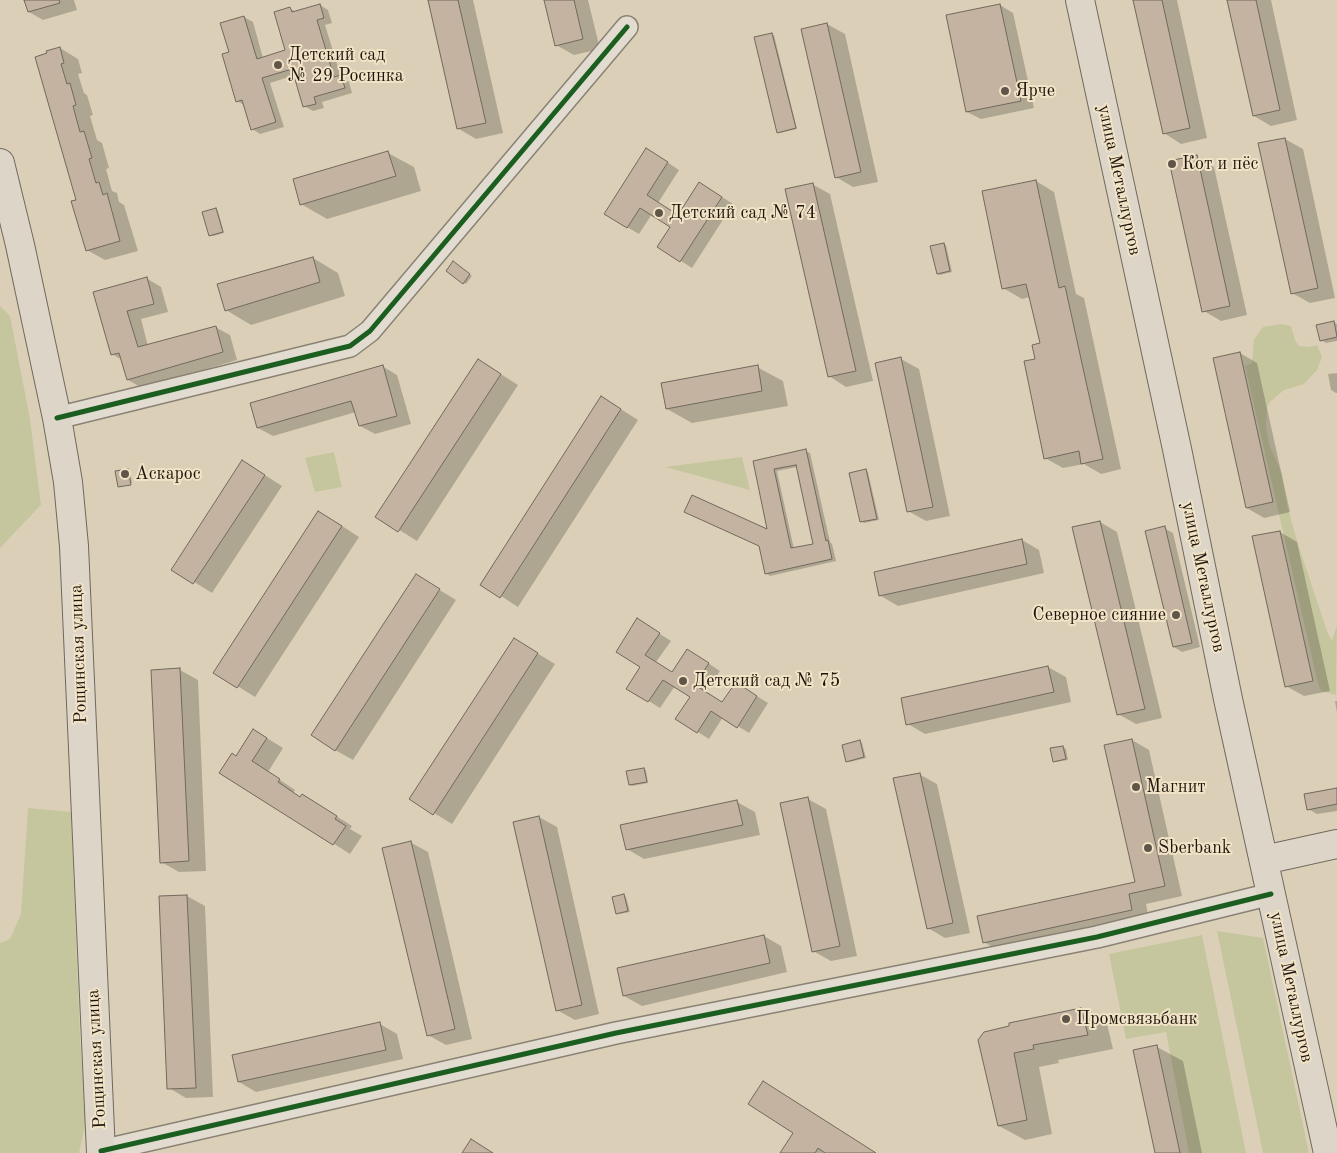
<!DOCTYPE html>
<html>
<head>
<meta charset="utf-8">
<style>
	body { margin:0 }
	canvas { display:block; background:#dbd0b7 }
</style>
</head>
<body>
<canvas width="1337" height="1153"></canvas>
<script>
const context = document.querySelector('canvas').getContext('2d');
context.lineJoin = 'round';
function fillPath(path, color) { context.fillStyle = color; context.fill(path, 'evenodd'); }
const toPath = rows => new Path2D(rows.map(r => 'M' + r).join(''));
function stroke(path, color, width, dash) { context.strokeStyle = color; context.lineWidth = width; context.lineCap = dash ? 'butt' : 'round'; context.setLineDash(dash || []); context.stroke(path); }
function label(font, color, halo, rows, align = 'center') {
  context.font = font + ' "Old Standard TT",serif'; context.lineWidth = 4; context.setLineDash([]); context.textBaseline = 'middle'; context.strokeStyle = halo; context.fillStyle = color; for (const [text, x, y, turn = 0] of rows) {
    context.save(); context.translate(x, y); context.rotate((+turn || 0) * Math.PI / 180); context.textAlign = isNaN(turn) ? turn : align; if (halo) context.strokeText(text, 0, 0); context.fillText(text, 0, 0); context.restore();
  }
}
const green = toPath([
	[0,306,10,316,30,419,41,505,0,548],
	[1282,324,1291,326,1295,340,1299,346,1309,347,1317,345,1322,357,1317,370,1304,384,1284,390,1270,402,1267,407,1266,425,1269,444,1282,474,1287,505,1298,544,1327,631,1332,641,1337,625,1336,695,1321,691,1317,680,1245,366,1252,363,1254,339,1263,327],
	[334,452,342,487,315,492,305,458],
	[742,457,750,490,665,467],
	[28,808,71,812,80,1038,86,1121,79,1153,0,1153,0,943,10,939,21,914],
	[1217,931,1263,938,1309,1153,1263,1153],
	[1202,935,1246,1153,1189,1153,1166,1032,1126,1039,1109,954]
]);
const shadow = toPath([
	[26,0,74,0,77,10,43,20,29,12],
	[429,0,473,0,503,133,476,139,459,129],
	[545,0,588,0,600,49,574,55,556,45],
	[1134,0,1177,0,1207,138,1181,144,1164,133],
	[1228,0,1271,0,1297,120,1271,126,1254,116],
	[320,5,328,10,332,23,325,25,341,77,349,82,352,93,322,102,324,108,313,111,304,106,295,75,270,83,284,127,260,134,252,129,244,105,237,101,230,53,244,17,253,22,263,58,287,51,290,9,297,12],
	[1000,5,1013,13,1034,108,981,119,967,112],
	[827,24,845,34,878,182,853,187,836,177],
	[771,34,774,35,797,129,780,133,778,132],
	[60,48,78,59,82,73,78,74,84,93,87,95,93,115,90,116,97,140,102,143,109,168,106,169,112,191,117,193,119,202,124,205,138,251,105,260,87,250,77,201,37,58],
	[1285,139,1303,149,1335,298,1310,303,1292,293,1259,144],
	[388,153,414,167,421,191,327,219,301,204],
	[658,156,679,170,658,203,679,216,711,190,733,204,692,268,659,247,672,227,652,214,639,234,627,227],
	[1197,157,1214,167,1247,315,1221,321,1204,311],
	[1036,181,1054,192,1076,294,1084,298,1121,469,1101,474,1084,464,1063,468,1045,458,1037,360,1041,344,1030,297,1022,299,1003,288],
	[812,184,830,194,873,381,846,387,829,376],
	[216,209,218,211,224,233,213,236,210,235],
	[944,244,946,245,952,272,940,275,938,274],
	[313,258,338,273,345,296,251,325,226,310],
	[455,264,472,276,466,284,464,283],
	[146,278,161,287,168,312,141,319,148,346,215,327,230,335,237,360,142,388,128,380,122,360,112,354,95,293],
	[1334,322,1337,324,1337,341,1326,343,1321,340],
	[1240,353,1257,363,1290,512,1264,518,1247,508],
	[901,359,919,369,950,516,926,521,908,511],
	[382,366,397,375,411,424,375,434,360,426,356,412,273,436,258,428],
	[757,367,783,381,788,406,692,423,667,409],
	[496,371,518,385,417,541,377,516],
	[1337,373,1337,393,1336,393,1331,390,1328,374],
	[619,408,638,420,518,607,501,596],
	[806,451,810,453,830,542,832,544,836,561,770,576,766,573,769,531,754,462],
	[797,467,814,545,794,549,777,471],
	[866,470,868,472,879,520,864,523,861,521],
	[128,471,130,472,132,483,119,485],
	[260,472,282,486,212,593,173,569],
	[336,522,359,537,255,697,215,672],
	[1100,522,1117,532,1162,718,1136,724,1118,714],
	[1164,528,1173,533,1200,647,1182,652,1174,647],
	[1280,532,1297,542,1330,691,1304,696,1286,686],
	[1022,540,1039,550,1044,573,898,606,881,596],
	[433,586,456,600,353,760,335,750],
	[649,627,671,641,656,662,673,673,699,657,720,671,706,692,723,703,736,683,768,703,749,733,723,717,709,739,677,719,691,697,675,686,660,708,628,688,642,667],
	[532,650,555,664,452,824,411,799],
	[1048,667,1066,677,1071,702,925,734,908,724],
	[180,670,198,680,206,871,179,872,161,862],
	[1335,701,1337,701,1337,713],
	[254,730,283,748,268,772,295,790,293,793,301,798,303,795,352,826,350,829,362,836,350,854,221,772,236,757],
	[1132,740,1149,750,1182,896,1146,904,1149,920,1001,952,984,942,1136,883],
	[860,741,862,743,866,758,850,762,847,761],
	[1063,747,1066,749,1068,760,1056,762,1054,761],
	[644,769,646,770,648,783,632,786,630,785],
	[919,774,937,784,970,933,945,938,928,928],
	[1337,789,1337,811,1317,814,1308,809],
	[808,799,826,809,857,956,831,961,813,951],
	[737,802,755,812,760,835,644,859,627,849],
	[539,817,557,827,599,1014,575,1020,557,1010],
	[410,842,428,852,472,1039,446,1045,428,1035],
	[624,895,626,897,630,912,619,914,617,913],
	[187,896,205,906,213,1097,186,1098,169,1088,160,897],
	[764,936,781,946,787,972,642,1006,624,996],
	[1081,1010,1107,1024,1113,1049,1058,1060,1059,1063,1039,1067,1052,1134,1025,1140,999,1126,979,1040],
	[380,1024,397,1034,403,1059,256,1092,239,1082],
	[1157,1047,1183,1061,1202,1153,1156,1153],
	[795,1132,875,1153,781,1153]
]);
const building = toPath([
	[24,0,59,0,60,3,28,12,24,0],
	[428,0,458,0,486,123,457,129,428,0],
	[544,0,574,0,583,39,555,46,544,0],
	[1133,0,1162,0,1190,128,1163,134,1133,0],
	[1227,0,1256,0,1280,110,1253,116,1227,0],
	[320,4,324,18,317,20,334,77,341,75,345,88,314,97,316,104,303,107,292,69,262,78,276,122,251,130,242,100,236,102,222,54,229,52,220,23,244,16,257,59,285,50,274,12,290,7,292,12,320,4],
	[1000,4,1021,101,966,112,946,15,1000,4],
	[827,23,861,172,835,178,801,29,827,23],
	[772,33,796,128,777,133,754,37,772,33],
	[60,47,64,63,61,64,67,84,70,83,76,105,73,106,80,132,84,131,92,158,89,159,96,183,99,182,103,195,107,193,120,241,86,251,71,201,76,200,35,57,47,53,46,51,60,47],
	[1285,138,1318,288,1291,294,1258,143,1285,138],
	[646,148,668,162,647,195,678,215,699,182,722,197,680,262,657,247,670,227,640,208,627,228,604,214,646,148],
	[388,151,396,176,300,205,293,179,388,151],
	[1197,155,1230,306,1202,312,1169,161,1197,155],
	[1036,180,1059,288,1065,286,1103,459,1081,464,1079,451,1044,459,1024,361,1035,359,1032,345,1040,343,1026,284,1002,289,982,191,1036,180],
	[813,183,856,371,828,377,785,189,813,183],
	[216,208,223,232,209,236,202,212,216,208],
	[944,243,950,271,937,274,930,246,944,243],
	[313,257,320,282,225,311,217,284,313,257],
	[453,261,470,274,463,284,446,271,453,261],
	[147,277,154,304,127,311,138,347,216,326,223,352,127,380,119,353,111,355,93,292,147,277],
	[1334,321,1337,337,1320,341,1316,325,1334,321],
	[1240,352,1273,502,1246,508,1213,358,1240,352],
	[901,357,933,507,907,512,875,363,901,357],
	[478,359,501,374,398,532,375,517,478,359],
	[383,365,397,416,359,426,351,401,257,428,250,403,383,365],
	[758,365,762,391,666,409,661,383,758,365],
	[601,396,621,409,500,598,480,585,601,396],
	[806,449,826,541,828,540,832,559,765,574,759,546,684,512,692,495,767,529,753,461,806,449],
	[796,465,813,544,791,548,774,469,796,465],
	[242,460,265,475,193,584,171,570,242,460],
	[128,469,131,485,118,487,115,471,128,469],
	[866,469,877,519,860,522,849,473,866,469],
	[318,511,342,526,237,688,213,673,318,511],
	[1100,521,1145,709,1117,715,1072,527,1100,521],
	[1165,526,1192,643,1173,647,1145,531,1165,526],
	[1280,531,1313,681,1285,687,1252,536,1280,531],
	[1022,539,1027,564,879,596,874,572,1022,539],
	[416,574,440,589,335,751,311,735,416,574],
	[637,618,660,633,645,655,672,672,687,649,709,663,695,685,722,702,736,682,757,696,737,728,711,711,697,733,675,719,690,697,663,680,648,702,626,689,640,667,616,652,637,618],
	[514,638,538,653,433,815,409,799,514,638],
	[1048,666,1054,692,906,725,901,698,1048,666],
	[180,668,189,861,160,863,151,670,180,668],
	[253,729,267,738,252,761,280,779,278,782,300,797,302,794,337,816,335,819,346,826,333,845,219,773,232,753,236,756,253,729],
	[1132,739,1165,886,1129,894,1132,910,983,943,977,916,1135,882,1104,745,1132,739],
	[860,740,864,757,846,762,842,745,860,740],
	[1063,746,1066,759,1053,762,1050,748,1063,746],
	[644,768,647,782,629,785,626,771,644,768],
	[920,773,953,923,927,929,893,778,920,773],
	[1337,788,1337,804,1307,810,1304,794,1337,788],
	[808,797,840,946,812,952,780,803,808,797],
	[737,800,743,825,626,850,620,825,737,800],
	[539,816,582,1005,556,1011,513,822,539,816],
	[411,841,455,1029,427,1036,382,848,411,841],
	[624,894,628,911,616,914,612,897,624,894],
	[187,895,196,1088,167,1089,159,896,187,895],
	[764,935,770,963,623,996,617,968,764,935],
	[1081,1008,1088,1035,1033,1045,1034,1049,1014,1053,1027,1120,998,1126,978,1040,984,1032,1009,1026,1009,1023,1081,1008],
	[380,1022,386,1050,238,1082,232,1055,380,1022],
	[1157,1045,1180,1153,1155,1153,1133,1050,1157,1045],
	[763,1081,876,1153,825,1153,818,1148,815,1153,780,1153,793,1133,748,1104,763,1081],
	[471,1139,493,1153,462,1153,471,1139]
]);
const minor = toPath([
	[57,418,350,346,370,331,627,27],
	[101,1151,616,1033,1097,937,1271,894]
]);
const major = toPath([
	[1080,0,1177,449,1228,699,1328,1153],
	[0,163,20,245,57,418,68,482,74,546,101,1153],
	[1264,860,1337,844]
]);
const cycleway = toPath([
	[57,418,350,346,370,331,627,27],
	[101,1151,616,1033,1097,937,1271,894]
]);
const markers = [
	[278,65,5,"#615549"],
	[1005,91,5,"#615549"],
	[1172,164,5,"#615549"],
	[659,213,5,"#615549"],
	[125,474,5,"#615549"],
	[1176,615,5,"#615549"],
	[683,681,5,"#615549"],
	[1136,787,5,"#615549"],
	[1148,848,5,"#615549"],
	[1066,1019,5,"#615549"]
];
const poiNames = [
	["Детский сад",288,55],
	["№ 29 Росинка",288,76],
	["Ярче",1015,91],
	["Кот и пёс",1182,164],
	["Детский сад № 74",669,213],
	["Аскарос",135,474],
	["Северное сияние",1166,615,"right"],
	["Детский сад № 75",693,681],
	["Магнит",1146,787],
	["Sberbank",1158,848],
	["Промсвязьбанк",1076,1019]
];
const streetNames = [
	["улица Металлургов",1119,180,78],
	["улица Металлургов",1203,577,78],
	["Рощинская улица",79,654,-92],
	["улица Металлургов",1291,987,78],
	["Рощинская улица",97,1059,-93]
];
fillPath(green, '#c6c69e');
fillPath(shadow, '#0003');
fillPath(building, '#c4b3a1');
stroke(building, '#70695d', 1);
stroke(minor, '#8a8274', 24);
stroke(major, '#70695d', 30);
stroke(minor, '#e2dcd0', 21);
stroke(major, '#ddd6c8', 28);
stroke(cycleway, '#1b5e20', 5);
for (const [x, y, r, color] of markers) { const dot = new Path2D(); dot.arc(x, y, r, 0, 2 * Math.PI); context.fillStyle = color; context.fill(dot); stroke(dot, '#f1e4c6', 2); }
label('18px', '#1f130e', '#f1e4c6', poiNames, 'left');
label('18px', '#1f130e', '#f1e4c6', streetNames);
</script>
</body>
</html>
